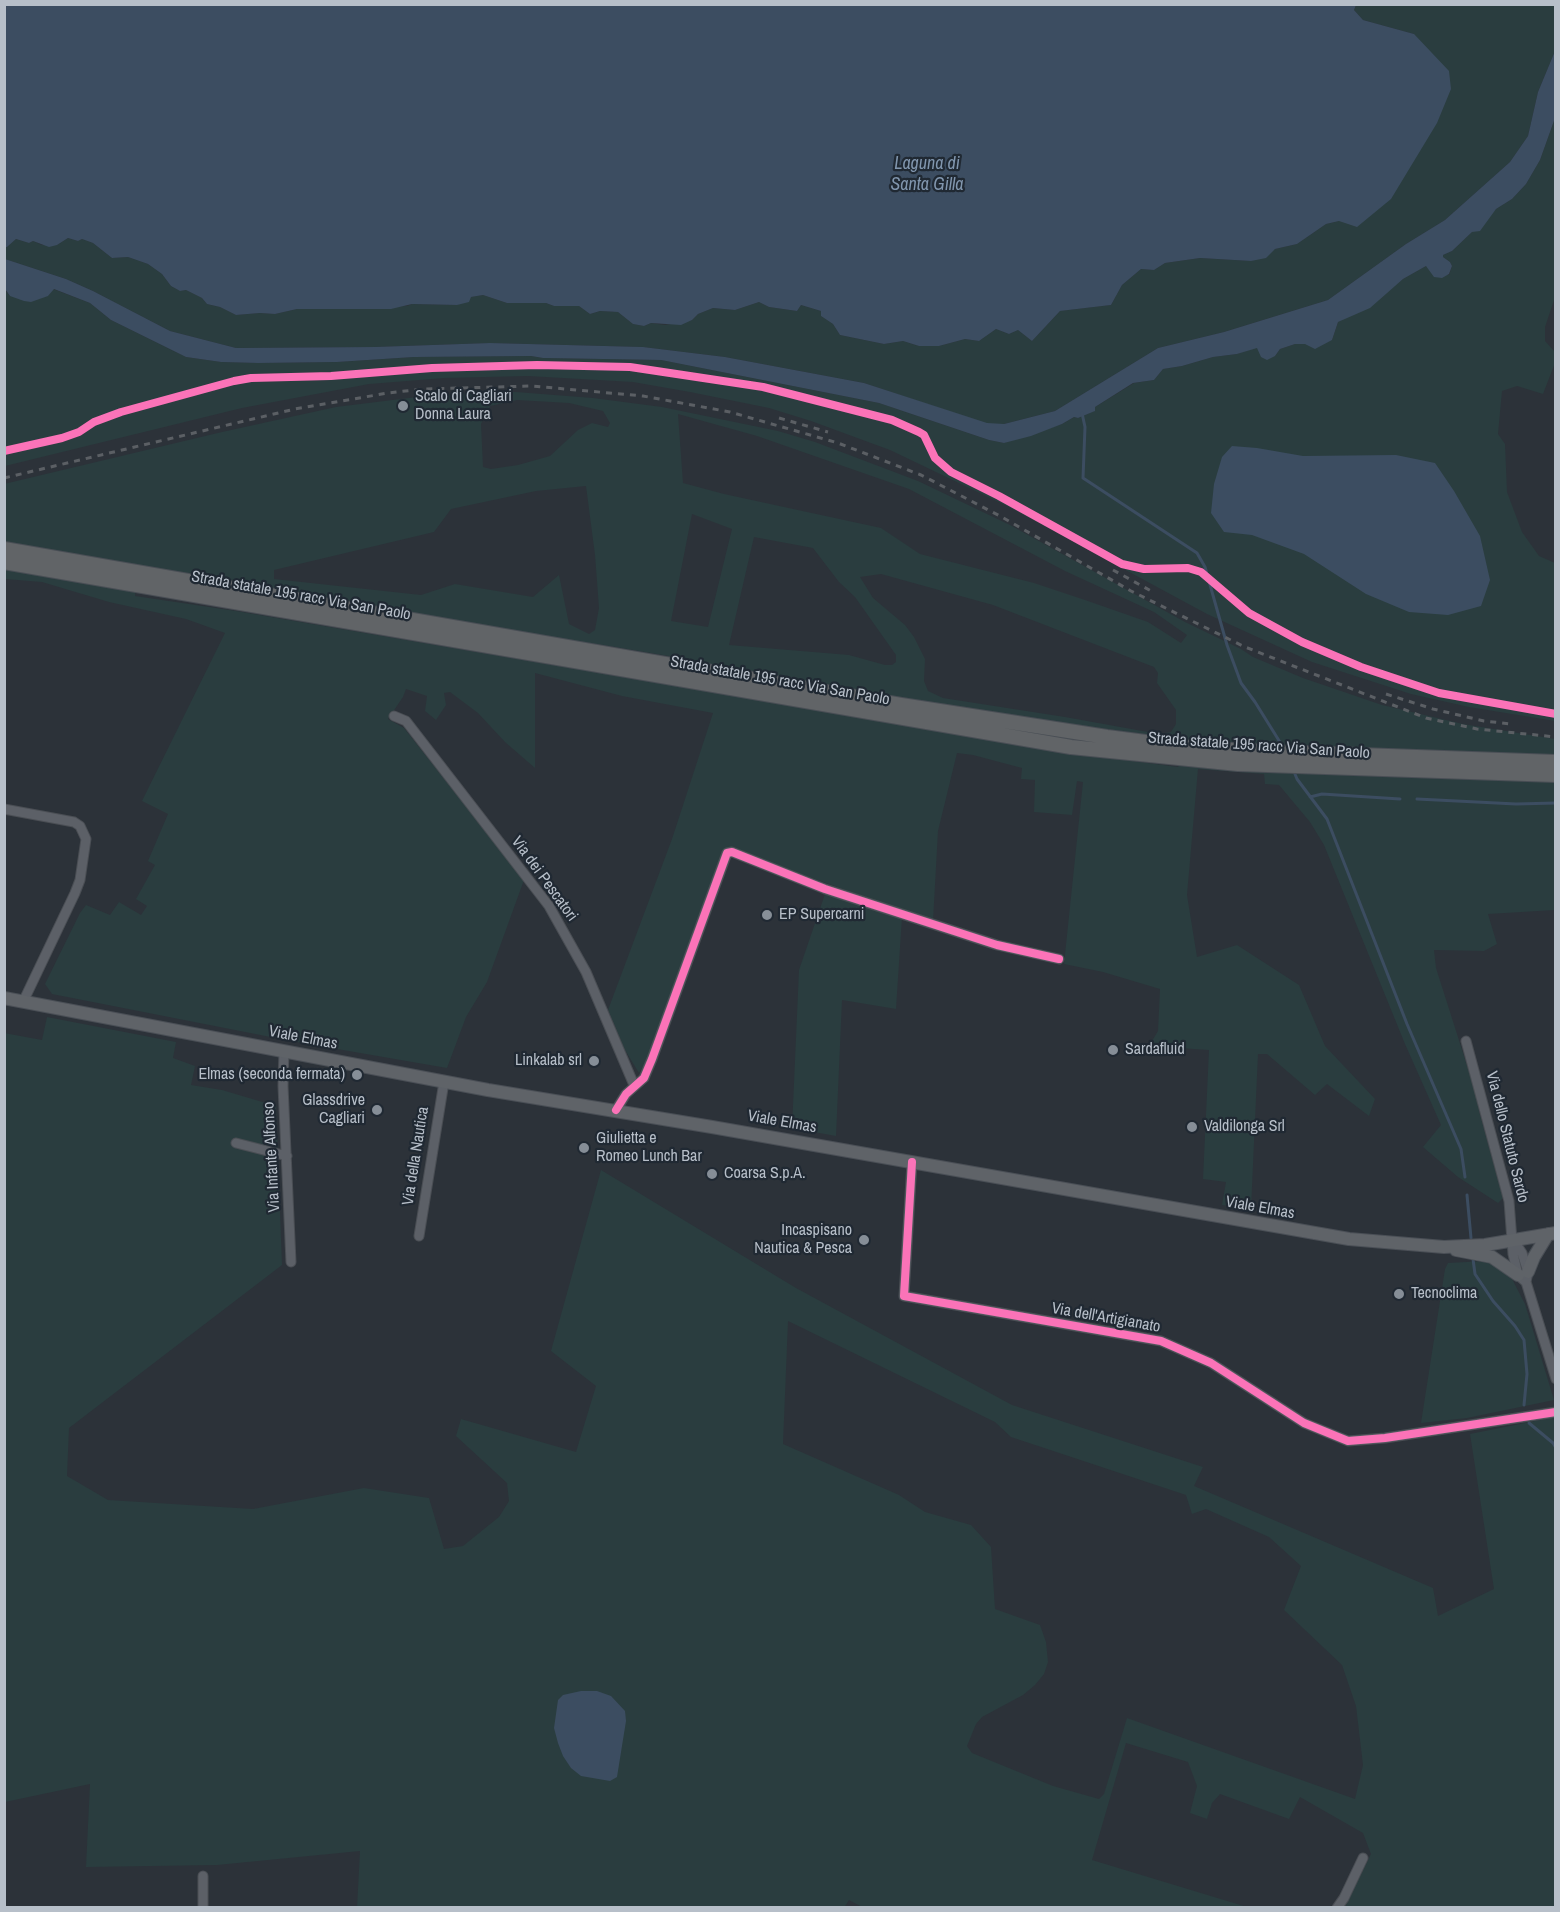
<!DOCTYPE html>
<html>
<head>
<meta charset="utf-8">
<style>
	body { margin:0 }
	#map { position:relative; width:1560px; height:1912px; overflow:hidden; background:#2c3239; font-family:"Archivo Narrow",sans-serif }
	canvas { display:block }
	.frame { position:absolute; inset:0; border:6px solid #b7bfc9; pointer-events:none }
</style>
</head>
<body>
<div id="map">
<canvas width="1560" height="1912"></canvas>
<div class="frame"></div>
</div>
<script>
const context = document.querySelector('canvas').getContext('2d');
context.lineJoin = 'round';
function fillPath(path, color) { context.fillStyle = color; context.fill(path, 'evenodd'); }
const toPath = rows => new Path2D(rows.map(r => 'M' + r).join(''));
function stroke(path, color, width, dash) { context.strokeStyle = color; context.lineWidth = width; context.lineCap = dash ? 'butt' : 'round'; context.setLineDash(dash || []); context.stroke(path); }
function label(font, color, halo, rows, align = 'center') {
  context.font = font + ' "Archivo Narrow",sans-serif'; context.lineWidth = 4.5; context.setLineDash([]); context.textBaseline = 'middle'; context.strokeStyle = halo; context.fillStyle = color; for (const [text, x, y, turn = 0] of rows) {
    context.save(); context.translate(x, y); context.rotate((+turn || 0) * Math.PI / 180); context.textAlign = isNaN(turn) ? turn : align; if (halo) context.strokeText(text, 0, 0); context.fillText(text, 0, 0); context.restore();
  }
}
const green = toPath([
	[1356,5,1555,5,1555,51,1538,92,1528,136,1510,162,1445,220,1406,244,1328,300,1224,332,1158,348,1055,411,1004,424,987,424,864,383,725,357,643,347,490,343,374,347,236,348,170,331,93,291,66,279,5,259,4,247,7,247,16,239,29,243,33,241,42,245,57,245,68,238,78,241,82,239,93,243,112,258,128,257,148,264,162,274,171,286,180,291,186,290,202,298,207,304,220,307,236,315,260,313,275,314,297,309,407,306,412,304,457,305,470,297,483,295,507,303,546,303,554,306,579,306,590,314,600,311,618,312,633,324,644,326,651,323,665,325,692,320,698,314,713,308,735,310,759,302,769,307,797,311,801,305,821,311,821,316,833,324,840,335,884,344,903,341,919,346,939,346,965,339,979,341,996,329,1009,334,1018,330,1032,341,1060,311,1111,305,1122,285,1141,269,1154,270,1165,263,1200,258,1251,261,1275,249,1297,244,1326,224,1339,221,1414,34,1363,20,1354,10],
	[1555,118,1555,297,1545,327,1545,341,1555,352,1555,363,1543,394,1517,386,1502,391,1498,434,1505,444,1507,492,1522,532,1539,556,1555,563,1555,721,1469,707,1411,694,1312,662,1207,614,1009,507,890,450,811,421,769,408,690,392,633,382,528,376,444,378,369,384,242,408,5,466,4,289,10,296,48,296,53,289,90,303,111,320,186,357,221,362,258,363,337,362,414,357,531,356,543,358,661,360,879,403,989,440,1004,443,1062,424,1074,417,1078,418,1094,411,1095,407,1134,383,1154,380,1163,369,1182,366,1213,357,1237,354,1257,347,1275,356,1280,349,1295,344,1332,340,1338,322,1388,291,1403,279,1426,266,1449,275,1452,266,1450,262,1443,257,1443,255,1452,251,1496,209,1512,199,1526,184,1540,160],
	[516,392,593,398,662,407,778,431,815,442,918,481,1010,525,1185,622,1241,649,1253,657,1303,678,1382,705,1463,724,1555,739,1555,754,1510,754,1555,781,1555,910,1488,914,1497,944,1484,951,1434,950,1436,968,1478,1100,1479,1111,1503,1198,1498,1203,1458,1177,1423,1147,1441,1125,1405,1044,1324,845,1310,822,1279,785,1265,784,1264,774,1198,769,1187,895,1197,957,1237,945,1299,985,1325,1046,1375,1099,1369,1116,1327,1084,1315,1095,1267,1054,1258,1054,1251,1209,1222,1205,1226,1182,1203,1179,1209,1050,1149,1046,1158,1031,1160,989,1103,972,1064,964,1083,782,1077,781,1072,815,1034,812,1035,780,1021,779,1022,768,973,755,957,753,938,831,933,921,730,849,646,1062,639,1073,625,1050,608,1010,672,839,713,713,622,696,535,673,535,768,505,742,478,713,450,692,444,693,446,705,436,720,425,711,427,696,406,689,403,697,388,719,404,728,524,880,487,982,466,1017,447,1068,291,1041,52,994,45,984,80,913,86,905,110,915,119,902,141,915,147,906,136,899,155,865,148,861,168,814,142,801,225,633,186,619,109,602,42,582,5,579,4,484,222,432,336,407,425,396],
	[517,400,569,403,603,411,610,423,608,427,592,423,578,430,550,456,518,465,491,469,483,467,481,424,490,406],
	[678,414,757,436,909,489,1065,571,1154,612,1187,635,1181,643,1148,622,1085,600,1034,583,920,554,881,528,724,494,683,483],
	[586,486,595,555,599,608,595,630,589,634,569,624,559,575,533,597,455,584,421,595,274,579,274,570,434,532,451,509,536,491],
	[692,514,732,529,708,627,671,621],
	[754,537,813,548,839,582,855,597,896,655,896,662,892,665,885,665,849,655,729,645],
	[138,568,188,573,245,583,535,636,597,644,704,662,710,665,940,706,1186,740,1178,767,1058,751,236,611,135,596],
	[881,574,993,605,1154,667,1158,673,1157,683,1176,710,1176,724,1171,732,1159,734,1065,717,943,698,928,691,924,681,925,659,914,637,905,625,873,598,860,577],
	[825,894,902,917,896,1009,842,1000,836,1136,792,1128,799,970],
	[47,1017,176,1042,173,1058,195,1066,191,1085,222,1090,276,1106,282,1265,69,1428,67,1476,108,1500,253,1509,364,1488,429,1498,444,1549,463,1546,499,1517,509,1501,507,1483,456,1436,461,1419,576,1452,596,1386,551,1351,601,1170,796,1288,1012,1405,1203,1467,1194,1486,1433,1588,1438,1616,1494,1589,1470,1434,1555,1417,1555,1907,1345,1907,1371,1854,1363,1833,1300,1797,1289,1819,1220,1794,1212,1803,1207,1819,1190,1813,1197,1786,1188,1762,1126,1743,1092,1860,1247,1907,864,1908,849,1900,844,1908,357,1908,360,1851,217,1865,86,1867,90,1784,5,1802,4,1033,42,1040],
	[788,1321,995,1422,1011,1437,1186,1495,1192,1514,1206,1509,1269,1537,1301,1566,1284,1610,1342,1665,1356,1706,1363,1765,1355,1799,1127,1718,1104,1794,1099,1799,1053,1786,972,1753,967,1746,976,1724,982,1717,1023,1695,1035,1685,1044,1674,1048,1662,1046,1642,1040,1625,995,1609,991,1547,971,1525,925,1512,899,1495,783,1444],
	[1485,1261,1499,1266,1511,1277,1525,1304,1554,1400,1467,1418,1421,1423,1445,1269,1448,1263]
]);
const water = toPath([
	[4,5,1356,5,1354,10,1363,20,1414,34,1449,71,1451,89,1437,123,1391,199,1357,227,1339,221,1326,224,1297,244,1275,249,1266,258,1251,261,1200,258,1165,263,1154,270,1141,269,1122,285,1111,305,1060,311,1032,341,1018,330,1009,334,996,329,979,341,965,339,939,346,919,346,903,341,884,344,840,335,833,324,821,316,821,311,801,305,797,311,769,307,759,302,735,310,713,308,698,314,692,320,681,325,651,323,644,326,633,324,618,312,600,311,590,314,579,306,554,306,546,303,507,303,483,295,471,297,469,302,457,305,412,304,391,309,297,309,275,314,260,313,236,315,220,307,207,304,202,298,186,290,180,291,171,286,162,274,148,264,128,257,112,258,93,243,82,239,78,241,68,238,57,245,49,247,33,241,29,243,16,239,7,247,5,247],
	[1555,51,1555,118,1540,160,1526,184,1512,199,1496,209,1480,231,1472,232,1452,251,1443,255,1443,257,1450,262,1452,266,1449,274,1442,278,1434,277,1426,266,1403,279,1370,308,1338,322,1332,340,1315,349,1305,344,1295,344,1280,349,1275,356,1267,360,1261,357,1257,348,1237,354,1213,357,1182,366,1163,369,1154,380,1133,383,1095,407,1095,411,1078,418,1074,417,1062,424,1031,436,1004,443,989,440,879,403,661,360,543,358,531,356,414,357,337,362,258,363,221,362,186,357,111,320,90,303,54,289,48,296,31,302,24,301,10,296,5,289,5,259,66,279,93,291,170,331,236,348,374,347,490,343,643,347,725,357,864,383,987,423,1004,424,1055,411,1158,348,1224,332,1328,300,1406,244,1445,220,1510,162,1528,136,1538,92],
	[1232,446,1257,448,1303,456,1396,455,1435,463,1454,491,1480,536,1490,580,1481,606,1448,615,1409,612,1366,594,1304,554,1252,535,1224,532,1211,513,1214,484,1222,457],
	[581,1691,597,1691,611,1696,625,1711,626,1721,617,1777,610,1781,581,1776,571,1768,563,1756,558,1743,554,1728,558,1700,563,1695]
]);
const stream = toPath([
	[1082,413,1085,427,1083,478,1197,553,1205,567,1227,645,1241,683,1255,702,1283,747],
	[1293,769,1297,779,1327,819,1407,1024,1461,1149,1465,1177],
	[1310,797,1322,794,1400,799],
	[1417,799,1516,804,1556,803],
	[1467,1195,1471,1238],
	[1473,1259,1475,1274,1493,1301,1515,1326,1524,1340,1527,1374,1524,1405],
	[1529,1423,1553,1443,1556,1448]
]);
const minor = toPath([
	[394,716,406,721,549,906,586,972,634,1085],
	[4,809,74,822,80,826,86,839,80,880,75,893,23,1002],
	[1466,1041,1509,1201,1513,1254,1518,1275,1526,1282],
	[284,1051,283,1086,291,1262],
	[616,1110,626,1094,644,1078,652,1059,727,853,732,852,825,889,997,945,1059,959],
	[236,1143,287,1156],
	[912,1162,904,1296,1161,1341,1211,1363,1304,1423,1348,1441,1385,1438,1556,1412],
	[419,1236,444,1082],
	[1514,1241,1522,1253,1528,1272,1526,1282,1556,1379],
	[203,1908,203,1876],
	[1337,1908,1344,1898,1363,1858]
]);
const major = toPath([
	[4,998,488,1090,712,1127,1349,1239,1444,1247,1485,1245,1556,1233],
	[1456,1250,1492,1257,1518,1275],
	[1528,1272,1534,1257,1548,1234]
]);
const highway = toPath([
	[4,549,901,705,1107,737,1184,747,1249,751,1556,762],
	[4,562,1071,747,1238,764,1556,775]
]);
const rail = toPath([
	[779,418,828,432],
	[4,478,295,409,388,393,423,389,532,386,643,396,730,412,838,443,921,475,1000,516,1131,591,1245,647,1426,718,1477,729,1556,737],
	[1113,570,1153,592],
	[1386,694,1433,709,1484,721,1511,724]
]);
const cycleway = toPath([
	[4,451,62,438,79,432,94,422,121,412,234,381,251,378,331,376,432,368,537,365,630,367,763,387,892,420,919,432,924,435,935,458,951,472,999,496,1122,564,1144,569,1188,568,1201,572,1249,613,1302,642,1361,667,1439,693,1556,714],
	[616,1110,626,1094,644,1078,652,1059,727,853,732,852,825,889,997,945,1059,959],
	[912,1162,904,1296,1161,1341,1211,1363,1304,1423,1348,1441,1385,1438,1556,1412]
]);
const markers = [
	[403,406,6,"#868e97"],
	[767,915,6,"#868e97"],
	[1113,1050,6,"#868e97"],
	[594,1061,6,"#868e97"],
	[357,1075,6,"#868e97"],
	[377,1110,6,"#868e97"],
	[1192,1127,6,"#868e97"],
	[584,1148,6,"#868e97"],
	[712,1174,6,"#868e97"],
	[864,1240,6,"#868e97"],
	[1399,1294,6,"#868e97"]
];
const poiNames = [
	["Scalo di Cagliari",415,397],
	["Donna Laura",415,415],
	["EP Supercarni",779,915],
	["Sardafluid",1125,1050],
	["Linkalab srl",582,1061,"right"],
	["Elmas (seconda fermata)",345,1075,"right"],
	["Glassdrive",365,1101,"right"],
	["Cagliari",365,1119,"right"],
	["Valdilonga Srl",1204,1127],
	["Giulietta e",596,1139],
	["Romeo Lunch Bar",596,1157],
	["Coarsa S.p.A.",724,1174],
	["Incaspisano",852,1231,"right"],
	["Nautica & Pesca",852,1249,"right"],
	["Tecnoclima",1411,1294]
];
const streetNames = [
	["Strada statale 195 racc Via San Paolo",301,596,10],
	["Strada statale 195 racc Via San Paolo",780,681,10],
	["Strada statale 195 racc Via San Paolo",1259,746,4],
	["Via dei Pescatori",544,879,54],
	["Viale Elmas",303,1038,11],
	["Viale Elmas",782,1122,10],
	["Via dello Statuto Sardo",1507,1137,76],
	["Via della Nautica",416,1156,-81],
	["Via Infante Alfonso",272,1157,-93],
	["Viale Elmas",1260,1208,10],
	["Via dell'Artigianato",1106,1318,10]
];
const waterNames = [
	["Laguna di",927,164],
	["Santa Gilla",927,185]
];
fillPath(green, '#2a3d3f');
fillPath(water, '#3c4d61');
stroke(stream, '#3c4d61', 3);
stroke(minor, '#4a4e54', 11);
stroke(major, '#4a4f56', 14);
stroke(highway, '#494e55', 16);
stroke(minor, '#5c6067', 9);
stroke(major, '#5f6368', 12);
stroke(highway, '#616467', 14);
stroke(rail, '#5b5f64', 3, [6, 6]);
stroke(cycleway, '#fb73b8', 8);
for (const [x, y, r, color] of markers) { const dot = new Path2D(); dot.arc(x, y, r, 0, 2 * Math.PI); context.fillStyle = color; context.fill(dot); stroke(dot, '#202933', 2); }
label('16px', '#b7bfc9', '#202933', poiNames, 'left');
label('16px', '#b7bfc9', '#202933', streetNames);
label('italic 18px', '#8196ae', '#202933', waterNames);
</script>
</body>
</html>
